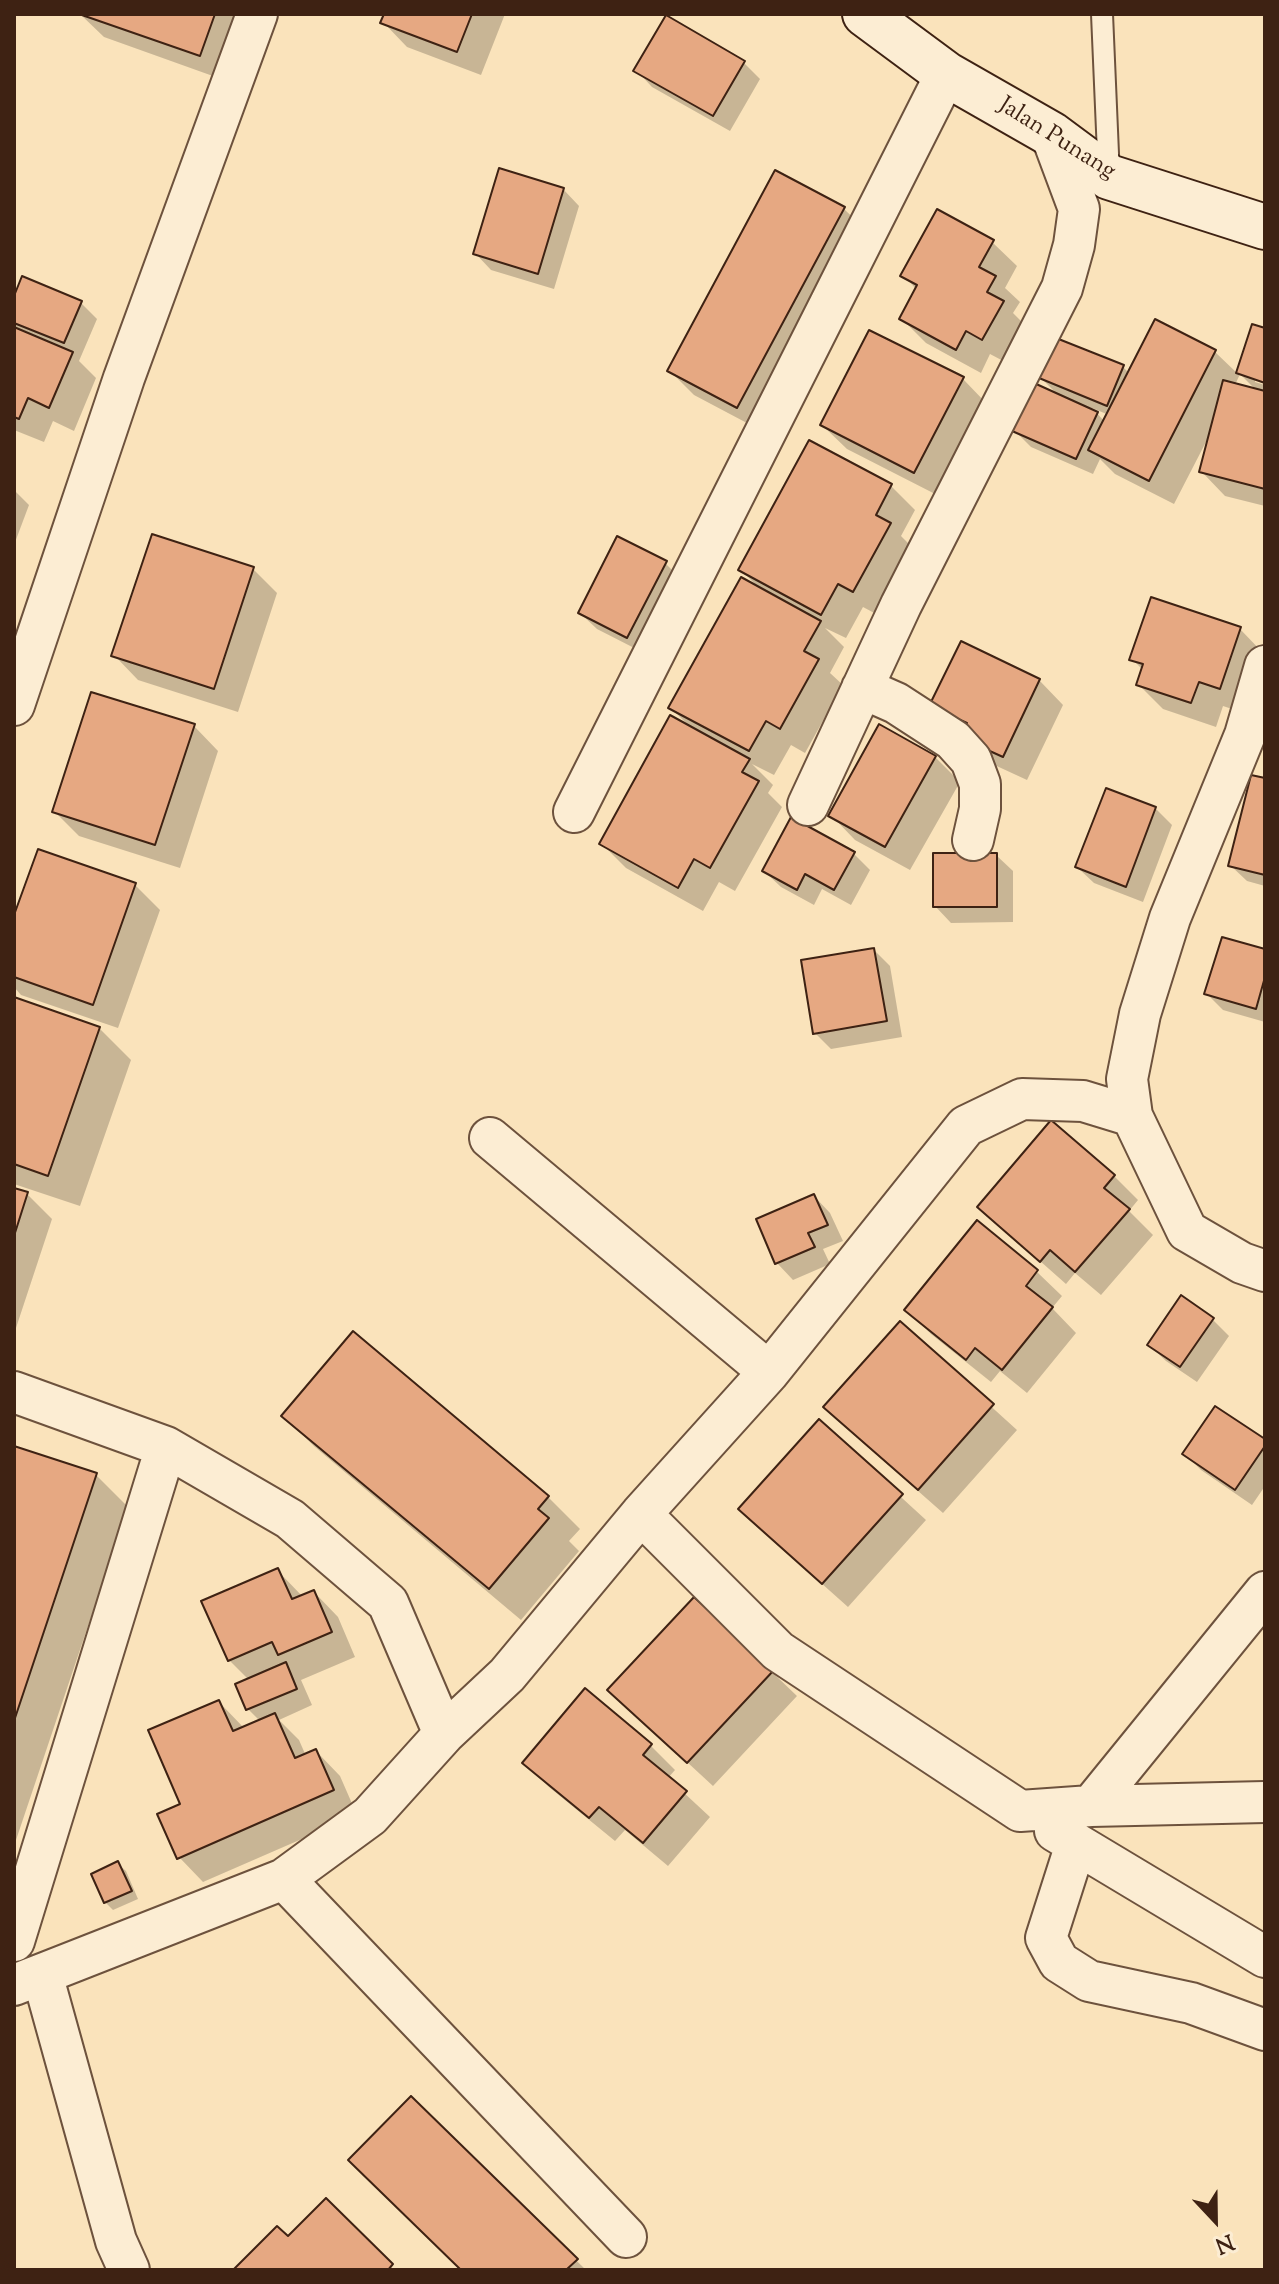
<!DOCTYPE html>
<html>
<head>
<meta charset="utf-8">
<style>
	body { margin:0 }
	#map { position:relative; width:1279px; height:2284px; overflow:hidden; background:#fae3bb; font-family:"Sorts Mill Goudy",serif }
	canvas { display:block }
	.frame { position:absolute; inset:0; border:16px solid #3e2213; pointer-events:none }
	.north { position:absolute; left:1175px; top:2180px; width:80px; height:80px; -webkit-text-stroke:6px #fcedd3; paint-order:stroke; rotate:158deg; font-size:22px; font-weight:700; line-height:32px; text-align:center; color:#3e2213 }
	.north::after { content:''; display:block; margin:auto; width:28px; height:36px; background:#3e2213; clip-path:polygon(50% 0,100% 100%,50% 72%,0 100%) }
</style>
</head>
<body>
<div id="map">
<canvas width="1279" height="2284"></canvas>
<div class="frame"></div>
<div class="north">N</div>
</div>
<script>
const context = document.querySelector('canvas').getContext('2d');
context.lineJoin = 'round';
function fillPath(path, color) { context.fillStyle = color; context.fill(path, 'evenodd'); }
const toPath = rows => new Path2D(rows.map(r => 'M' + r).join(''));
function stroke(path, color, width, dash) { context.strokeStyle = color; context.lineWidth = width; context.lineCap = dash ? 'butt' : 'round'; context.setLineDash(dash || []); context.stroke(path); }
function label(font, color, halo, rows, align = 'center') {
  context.font = font + ' "Sorts Mill Goudy",serif'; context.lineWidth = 7; context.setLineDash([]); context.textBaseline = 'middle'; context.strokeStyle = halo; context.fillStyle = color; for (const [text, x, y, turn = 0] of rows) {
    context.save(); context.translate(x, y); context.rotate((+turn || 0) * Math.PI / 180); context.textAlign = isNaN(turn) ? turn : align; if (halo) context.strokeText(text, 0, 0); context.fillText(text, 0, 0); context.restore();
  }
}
const shadow = toPath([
	[80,14,248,14,224,80,104,37],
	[386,14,505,14,481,75,407,47,383,22],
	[744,63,760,79,730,131,652,87,636,70],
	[776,173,844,209,869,233,762,431,694,395,670,371],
	[563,189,579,206,554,289,491,270,475,253],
	[992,242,1017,266,1005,288,1020,302,1013,313,1027,327,1007,363,990,354,981,373,926,343,902,319,917,290,903,275],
	[14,301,81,303,97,319,79,361,96,378,74,431,53,421,44,442,14,430,14,329,20,332,14,326],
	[1253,327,1265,331,1265,381,1255,377,1255,382,1265,385,1265,506,1225,496,1201,471,1208,438,1174,504,1115,474,1100,459,1093,474,1031,447,1014,430,1060,397,1041,378,1057,340,1123,367,1130,374,1215,352,1238,374],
	[1240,374,1257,391,1235,385],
	[1092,408,1109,415,1105,422],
	[963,379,987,404,939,496,847,449,822,425],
	[891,486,915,510,901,536,914,549,878,615,863,607,846,638,825,628,844,647,830,673,843,685,805,753,791,745,774,775,752,764,773,785,768,793,782,807,735,891,719,882,703,911,626,868,601,843,690,727,671,708,758,587,741,570],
	[14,490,29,505,14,545],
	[665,563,682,580,644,653,597,629,580,613],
	[252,568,277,593,238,712,138,680,114,655],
	[1240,629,1264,654,1244,713,1223,706,1216,727,1163,709,1138,684,1143,670,1132,659],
	[1039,680,1063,705,1027,780,988,762,932,705],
	[194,726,218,751,180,868,79,836,54,811],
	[935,757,960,782,910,870,855,840,831,815],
	[1265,780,1265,886,1247,881,1230,865],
	[1155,808,1172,825,1143,902,1094,883,1077,867],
	[39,851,135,885,160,910,118,1028,21,995,14,987,14,921],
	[854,854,870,870,851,905,822,889,814,905,781,887,764,871],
	[996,855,1013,871,1013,922,951,923,935,906],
	[874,950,890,966,902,1037,831,1049,815,1033],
	[1265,951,1265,1022,1223,1010,1206,993],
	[14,999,99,1028,131,1060,80,1206,14,1184],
	[1114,1176,1138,1200,1129,1211,1153,1235,1101,1295,1075,1273,1066,1284,979,1207],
	[14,1190,27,1194,52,1219,14,1334],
	[814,1196,830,1213,843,1241,823,1249,830,1264,793,1280,777,1263],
	[977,1223,1037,1272,1062,1296,1052,1308,1076,1333,1027,1393,1000,1371,991,1382,931,1334,907,1310],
	[1213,1320,1229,1336,1197,1382,1166,1361,1149,1345],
	[900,1324,1017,1430,943,1513,850,1431],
	[283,1416,548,1497,580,1529,569,1541,579,1551,521,1620,315,1447],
	[819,1422,926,1520,848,1607,765,1533],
	[1265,1441,1265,1486,1252,1505,1201,1470,1185,1454],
	[14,1448,96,1475,128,1507,14,1846],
	[277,1570,303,1597,314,1592,338,1617,355,1657,301,1680,312,1705,279,1720,299,1740,306,1756,316,1751,340,1776,357,1815,203,1882,179,1857,183,1805,219,1702,244,1728,260,1721,248,1709,237,1685,249,1680,229,1660],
	[772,1672,797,1696,713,1786,635,1714],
	[650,1745,675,1770,668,1778,710,1817,668,1866,625,1830,615,1841,549,1787,525,1763],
	[118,1864,126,1871,138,1899,113,1910,105,1902],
	[411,2099,586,2270,463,2270]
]);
const building = toPath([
	[79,14,215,14,200,56,79,14],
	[384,14,472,14,457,52,380,23,384,14],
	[666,15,745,61,713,116,633,71,666,15],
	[499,168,564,188,538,274,473,254,499,168],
	[775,170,845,207,737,408,667,371,775,170],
	[937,209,994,240,979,267,996,276,987,292,1004,301,982,340,966,331,956,350,899,319,917,285,900,276,937,209],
	[22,276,82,301,64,343,14,323,14,296,22,276],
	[1155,319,1216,350,1149,481,1088,450,1155,319],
	[1252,324,1265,328,1265,383,1236,373,1252,324],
	[14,327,73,352,49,408,28,398,19,419,14,417,14,327],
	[869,330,964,377,914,473,820,425,869,330],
	[1056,338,1124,365,1107,406,1039,378,1056,338],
	[1223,380,1265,391,1265,489,1199,472,1223,380],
	[1034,383,1098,412,1076,459,1012,431,1034,383],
	[809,440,892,484,876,515,891,523,853,592,838,584,821,615,738,570,809,440],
	[152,534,254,567,214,689,111,656,152,534],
	[617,536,667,561,627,638,578,613,617,536],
	[741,577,821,621,804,651,819,659,780,729,766,721,749,751,668,708,741,577],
	[1151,597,1241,627,1220,689,1199,682,1191,703,1136,685,1143,664,1129,660,1151,597],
	[961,641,1040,679,1003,757,961,738,967,723,929,706,961,641],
	[91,692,195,724,155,845,52,812,91,692],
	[670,715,750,759,742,772,759,781,710,868,694,859,678,888,599,844,670,715],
	[879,724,936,756,885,847,828,816,879,724],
	[1251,775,1265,778,1265,875,1228,866,1251,775],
	[1106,788,1156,807,1126,887,1075,867,1106,788],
	[791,817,855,852,834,890,805,874,797,890,762,871,791,817],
	[38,849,136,883,93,1005,14,977,14,915,38,849],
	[933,853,997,853,997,907,933,907,933,853],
	[1222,937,1265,949,1265,977,1256,1009,1204,994,1222,937],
	[874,948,887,1021,813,1034,801,960,874,948],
	[14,997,100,1027,48,1176,14,1164,14,997],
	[1051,1120,1115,1175,1104,1188,1130,1209,1075,1272,1050,1250,1040,1262,977,1207,1051,1120],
	[14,1188,28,1192,14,1236,14,1188],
	[814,1194,828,1225,808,1233,815,1247,775,1264,756,1219,814,1194],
	[977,1220,1038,1270,1026,1286,1053,1307,1002,1370,975,1348,966,1360,904,1310,977,1220],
	[1181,1295,1214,1318,1180,1367,1147,1345,1181,1295],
	[900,1321,994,1404,918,1490,823,1407,900,1321],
	[353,1331,549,1496,538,1509,549,1518,489,1589,281,1416,353,1331],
	[1215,1406,1265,1439,1265,1446,1235,1490,1182,1454,1215,1406],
	[819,1419,903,1494,822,1584,738,1509,819,1419],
	[14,1446,97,1473,14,1721,14,1446],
	[278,1568,292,1599,314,1590,332,1632,278,1655,272,1642,228,1661,201,1601,278,1568],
	[694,1597,774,1670,687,1763,607,1690,694,1597],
	[286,1662,297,1689,246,1710,235,1684,286,1662],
	[585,1688,652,1744,643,1755,687,1791,643,1843,599,1807,589,1818,522,1763,585,1688],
	[219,1700,233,1731,275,1713,295,1758,316,1749,334,1790,177,1859,157,1814,180,1804,148,1730,219,1700],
	[118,1861,132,1891,104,1903,91,1874,118,1861],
	[411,2096,578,2259,566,2270,461,2270,348,2160,411,2096],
	[326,2198,393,2264,388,2270,233,2270,277,2226,288,2236,326,2198]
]);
const lane = toPath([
	[1102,14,1109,177]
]);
const street = toPath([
	[1265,666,1245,735,1170,918,1140,1014,1127,1079,1132,1116,1187,1231,1242,1263,1265,1271],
	[862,688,896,703,953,740,971,760,980,784,980,809,973,840],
	[14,705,124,378,257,14],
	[808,805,901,605,1062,288,1074,245,1079,209,1051,134],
	[574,812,946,74],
	[490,1138,769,1372],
	[14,1392,166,1447,290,1519,388,1603,444,1734],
	[641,1514,778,1651,1020,1811,1091,1806,1265,1802],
	[1091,1806,1265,1592],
	[1055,1831,1265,1957],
	[1076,1844,1046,1938,1059,1962,1089,1981,1191,2003,1265,2030],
	[284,1879,626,2237],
	[14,1941,166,1447],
	[42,1974,116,2241,129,2270],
	[14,1985,284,1879,370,1816,444,1734,507,1675,641,1514,769,1372,966,1126,1022,1099,1083,1101,1132,1116]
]);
const secondary = toPath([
	[865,14,946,74,1051,134,1109,177,1265,227]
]);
const streetNames = [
	["Jalan Punang",1056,140,32]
];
fillPath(shadow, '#0003');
fillPath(building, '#e6a882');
stroke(building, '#3e2213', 2);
stroke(lane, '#6d523d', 24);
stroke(street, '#6d523d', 44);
stroke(secondary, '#3e2213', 48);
stroke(lane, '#fcedd3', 20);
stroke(street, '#fcedd3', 40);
stroke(secondary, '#fcedd3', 44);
label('24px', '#3e2213', '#fcedd3', streetNames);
</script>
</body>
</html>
